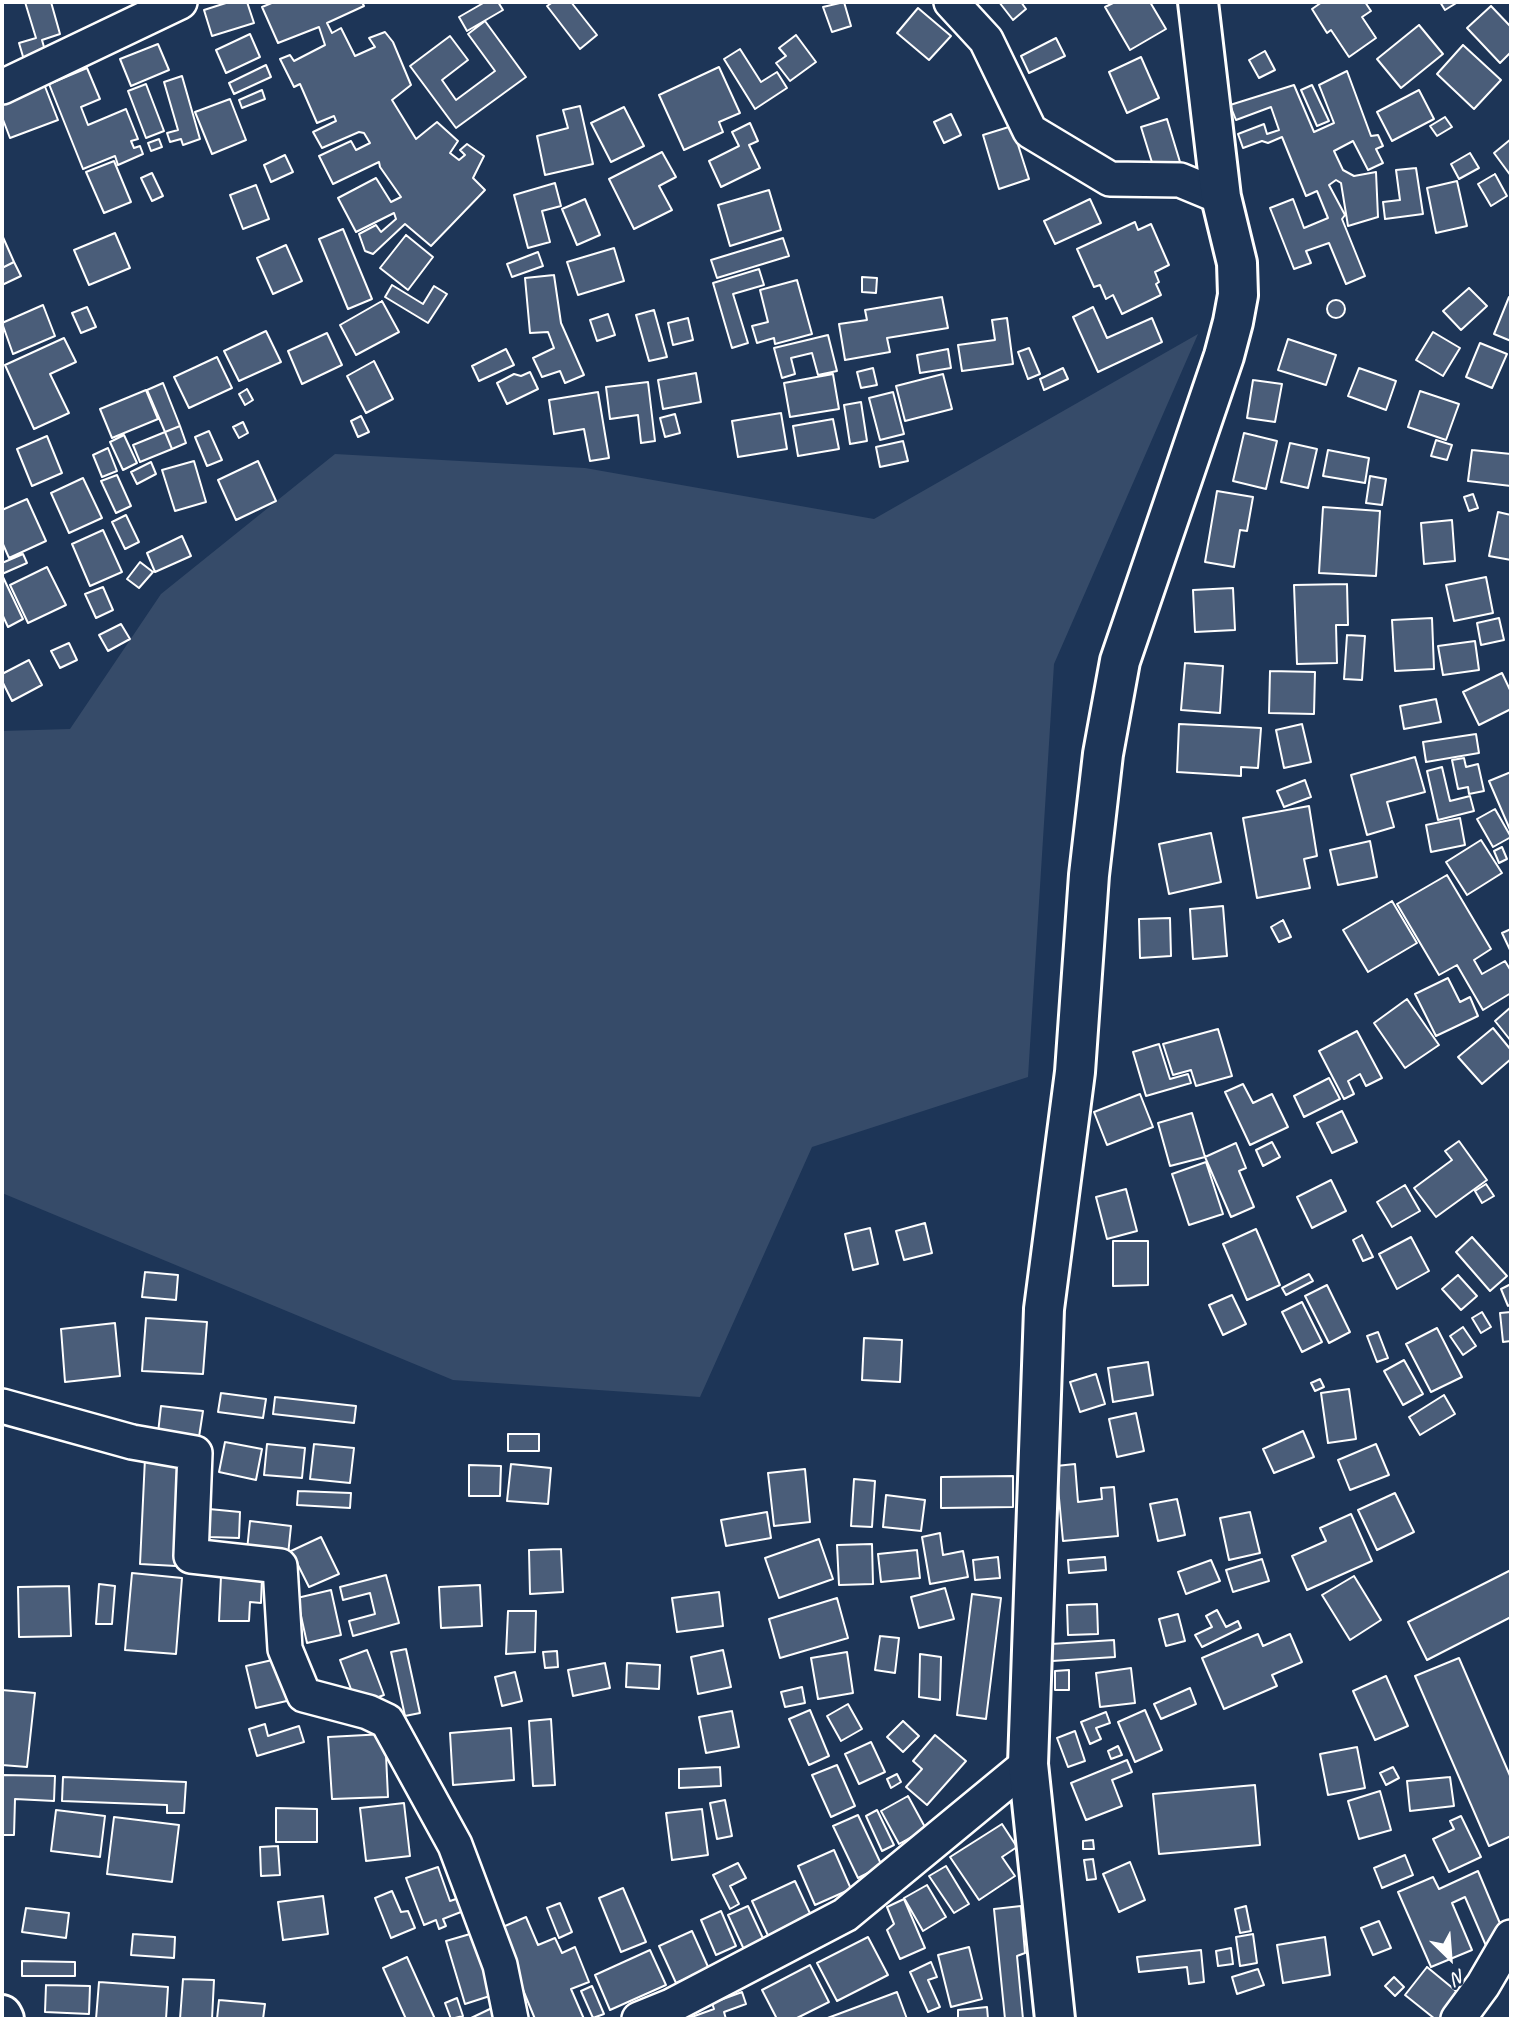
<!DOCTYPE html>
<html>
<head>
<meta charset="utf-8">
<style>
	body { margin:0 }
	#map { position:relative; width:1513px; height:2021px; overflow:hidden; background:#1d3557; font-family:Caveat,sans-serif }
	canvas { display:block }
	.frame { position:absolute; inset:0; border:4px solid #fff; pointer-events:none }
	.north { position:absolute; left:1415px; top:1923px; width:70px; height:70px; -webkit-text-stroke:5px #1d3557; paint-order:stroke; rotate:155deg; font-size:19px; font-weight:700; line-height:28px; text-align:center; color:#fff }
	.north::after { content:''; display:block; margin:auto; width:24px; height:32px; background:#fff; clip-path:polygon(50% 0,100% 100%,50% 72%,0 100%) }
</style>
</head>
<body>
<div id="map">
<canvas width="1513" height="2021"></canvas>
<div class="frame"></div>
<div class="north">N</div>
</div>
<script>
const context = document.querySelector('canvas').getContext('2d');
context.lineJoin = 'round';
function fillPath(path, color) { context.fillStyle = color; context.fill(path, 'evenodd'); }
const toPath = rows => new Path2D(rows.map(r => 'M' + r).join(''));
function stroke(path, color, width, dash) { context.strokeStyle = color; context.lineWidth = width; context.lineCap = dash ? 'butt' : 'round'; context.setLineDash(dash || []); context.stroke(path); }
const green = toPath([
	[1198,334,1054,664,1028,1077,812,1147,700,1397,453,1380,2,1193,2,731,70,729,161,594,335,454,585,468,874,519]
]);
const building = toPath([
	[25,2,51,2,60,34,42,40,46,54,24,60,19,43,36,38,25,2],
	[229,2,247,2,254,23,212,36,204,10,229,2],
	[274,2,362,2,364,6,327,23,332,33,341,28,355,56,375,47,369,38,385,32,393,42,411,85,392,100,416,139,437,122,458,141,450,153,459,160,465,155,460,150,467,144,484,156,473,178,485,190,431,246,405,224,373,254,365,251,359,234,376,225,381,232,396,219,394,213,356,232,338,198,376,178,391,202,401,197,380,167,379,162,333,184,319,156,351,141,356,150,370,143,364,133,359,132,322,148,313,132,336,121,334,116,317,123,300,84,294,87,280,59,290,55,294,61,325,45,319,27,278,43,262,7,274,2],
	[485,2,498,2,503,10,467,31,459,17,485,2],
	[553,2,571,2,597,35,580,49,547,6,553,2],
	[844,2,851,26,832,32,823,7,844,2],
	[999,2,1021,2,1026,9,1013,20,999,2],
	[1115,2,1150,2,1166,29,1130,50,1105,7,1115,2],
	[1322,2,1365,2,1371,11,1362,17,1376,38,1349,57,1331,30,1327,33,1312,9,1322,2],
	[1440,2,1458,2,1445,10,1440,2],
	[1491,6,1511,27,1511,52,1500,63,1467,28,1491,6],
	[918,8,951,36,929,60,897,33,918,8],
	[485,21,526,77,456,128,410,66,450,36,468,60,442,80,456,100,495,71,468,34,485,21],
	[1419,25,1443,54,1401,88,1377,59,1419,25],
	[250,34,260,57,226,73,216,50,250,34],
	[796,35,816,62,790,81,776,63,786,56,779,48,796,35],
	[1056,38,1065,56,1029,73,1021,56,1056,38],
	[158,44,169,70,131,86,120,59,158,44],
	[1463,45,1501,80,1474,109,1437,74,1463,45],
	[740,49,761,82,777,72,787,88,755,109,724,59,740,49],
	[1265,51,1275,70,1259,78,1249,60,1265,51],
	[1141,57,1159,98,1127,113,1109,72,1141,57],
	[266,65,271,77,234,94,229,83,266,65],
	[719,67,740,113,719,122,723,132,684,150,659,95,719,67],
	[87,68,100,99,81,107,88,125,126,109,138,139,131,141,134,148,140,146,143,154,118,165,115,156,83,169,49,84,87,68],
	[1347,71,1371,136,1378,135,1383,146,1376,149,1383,163,1368,170,1353,141,1334,151,1343,170,1354,176,1376,172,1378,217,1348,226,1341,183,1336,180,1329,185,1345,215,1342,219,1365,276,1346,284,1329,243,1306,251,1311,263,1294,269,1270,208,1293,199,1304,228,1328,218,1317,191,1306,196,1282,137,1268,143,1262,141,1243,148,1238,134,1264,124,1267,134,1279,130,1271,107,1236,120,1230,105,1294,85,1314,132,1334,123,1319,85,1347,71],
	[182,76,200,139,183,145,181,139,170,142,167,133,178,130,164,82,182,76],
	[44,84,58,120,10,138,2,117,2,100,44,84],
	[146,84,164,131,146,138,128,91,146,84],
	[1312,85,1329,121,1317,126,1301,90,1312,85],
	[262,90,265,99,242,108,239,100,262,90],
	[1419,90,1434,119,1392,141,1377,112,1419,90],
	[230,99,246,140,212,154,195,112,230,99],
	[580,106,593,164,545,175,537,136,568,128,563,110,580,106],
	[624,107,644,146,611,162,591,123,624,107],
	[951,114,961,135,944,143,934,122,951,114],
	[1445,117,1452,127,1437,136,1430,126,1445,117],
	[1167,119,1180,162,1154,169,1141,127,1167,119],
	[750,123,758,141,749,145,760,168,721,187,709,161,739,146,732,132,750,123],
	[1012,126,1029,179,999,189,983,135,1012,126],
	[159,139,162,147,151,151,148,143,159,139],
	[1511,139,1511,176,1494,153,1511,139],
	[662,152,676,177,659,186,672,210,634,229,609,179,662,152],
	[1470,153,1479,168,1459,179,1451,164,1470,153],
	[285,155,293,172,271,182,264,165,285,155],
	[114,161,131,202,104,213,86,172,114,161],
	[1416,168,1423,214,1385,219,1383,202,1400,200,1396,170,1416,168],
	[152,173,163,196,152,201,141,178,152,173],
	[1495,174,1507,196,1491,206,1478,184,1495,174],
	[1457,181,1467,226,1436,233,1427,188,1457,181],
	[555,183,561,206,542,211,550,242,528,248,514,195,555,183],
	[256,185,269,219,243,229,230,195,256,185],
	[769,190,781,230,730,246,718,205,769,190],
	[585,199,600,235,577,245,562,209,585,199],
	[1090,199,1101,223,1055,244,1044,221,1090,199],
	[1135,222,1138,230,1151,224,1169,265,1155,272,1159,282,1156,284,1161,295,1122,314,1113,295,1106,299,1100,285,1094,287,1077,249,1135,222],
	[343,229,372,299,348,309,319,239,343,229],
	[115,233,130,268,89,285,74,250,115,233],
	[2,235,14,262,2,268,2,235],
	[406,235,433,257,408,290,380,268,406,235],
	[783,238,789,256,717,278,711,260,783,238],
	[286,245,302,281,273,294,257,258,286,245],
	[614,248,624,281,578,295,567,262,614,248],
	[538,252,543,266,512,277,507,264,538,252],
	[14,262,21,276,2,285,2,268,14,262],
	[759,269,764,285,733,294,748,343,732,348,713,283,759,269],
	[554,275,561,323,584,375,565,383,560,371,542,377,533,358,554,348,548,332,530,333,525,278,554,275],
	[862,277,877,278,876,293,862,292,862,277],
	[797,280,812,334,775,344,774,338,757,343,752,326,768,322,760,290,797,280],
	[392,285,423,304,434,286,447,294,428,323,385,297,392,285],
	[1469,288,1487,306,1461,330,1443,311,1469,288],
	[942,297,948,328,887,338,890,352,845,360,839,324,867,320,865,310,942,297],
	[1509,297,1511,298,1511,341,1494,334,1509,297],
	'1327 309a9 9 0 1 1 18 0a9 9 0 1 1-18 0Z',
	[382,301,399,332,356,355,340,325,382,301],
	[43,305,55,336,13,354,2,323,43,305],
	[87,307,96,327,81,333,72,313,87,307],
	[1093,307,1107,338,1152,318,1162,342,1098,372,1073,317,1093,307],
	[654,310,667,357,649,361,636,315,654,310],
	[608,314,615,335,597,341,590,320,608,314],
	[688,318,693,340,673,345,668,323,688,318],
	[1007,318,1013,364,962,371,958,345,995,340,992,320,1007,318],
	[266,331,281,362,239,381,224,351,266,331],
	[1433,332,1460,348,1443,376,1416,360,1433,332],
	[327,333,342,365,302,384,288,351,327,333],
	[828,335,837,371,818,375,812,353,791,358,795,374,782,378,774,348,828,335],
	[64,338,76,362,50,374,69,413,34,429,5,365,64,338],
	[1288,339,1336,355,1326,385,1278,370,1288,339],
	[1480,343,1507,354,1492,388,1466,377,1480,343],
	[1029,348,1040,374,1028,379,1018,352,1029,348],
	[506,349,514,365,479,381,472,366,506,349],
	[948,349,951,368,920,373,917,355,948,349],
	[217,357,232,388,189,408,174,377,217,357],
	[374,361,393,399,366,413,347,376,374,361],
	[873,368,877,385,861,388,857,372,873,368],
	[1063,368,1068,379,1044,390,1040,379,1063,368],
	[1359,368,1396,381,1386,410,1348,396,1359,368],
	[530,372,538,389,507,404,497,383,514,374,521,376,530,372],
	[696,373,701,402,663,409,658,380,696,373],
	[833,374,839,409,790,417,784,383,833,374],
	[943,374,952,409,905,421,896,386,943,374],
	[1253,380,1282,384,1275,422,1247,418,1253,380],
	[648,382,655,441,641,443,638,415,610,419,606,387,648,382],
	[163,383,180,426,165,432,147,390,163,383],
	[247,389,253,400,245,405,239,394,247,389],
	[146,390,158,419,112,438,100,409,146,390],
	[1420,391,1459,404,1446,440,1408,427,1420,391],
	[598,392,609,458,590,461,584,429,554,434,549,400,598,392],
	[893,392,904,434,880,440,869,398,893,392],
	[861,402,867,441,850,444,844,405,861,402],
	[781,413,787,449,738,457,732,421,781,413],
	[675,414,680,433,665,437,660,418,675,414],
	[361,416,369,432,358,437,351,421,361,416],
	[833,419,839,449,798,456,793,426,833,419],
	[243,422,248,433,239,438,233,427,243,422],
	[180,426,186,443,172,449,165,432,180,426],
	[209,431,222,460,207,466,195,437,209,431],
	[165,432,172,449,140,462,133,445,165,432],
	[1244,433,1277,441,1266,489,1233,481,1244,433],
	[124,435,137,463,123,470,110,442,124,435],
	[47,436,62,473,32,486,17,449,47,436],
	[1436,440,1452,445,1447,460,1431,456,1436,440],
	[903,441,908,461,880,467,876,447,903,441],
	[1290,443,1317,449,1308,488,1281,482,1290,443],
	[108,448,117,471,102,477,93,455,108,448],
	[1328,450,1369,458,1365,483,1323,476,1328,450],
	[1472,450,1511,454,1511,486,1468,481,1472,450],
	[194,461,206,502,175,511,162,470,194,461],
	[258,461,276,501,236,520,218,480,258,461],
	[151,462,156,474,137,484,131,472,151,462],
	[117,475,131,506,116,513,101,481,117,475],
	[1370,476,1386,479,1382,505,1366,503,1370,476],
	[83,478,102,518,69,533,51,493,83,478],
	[1217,491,1253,497,1247,531,1240,530,1234,567,1205,562,1217,491],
	[1473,494,1478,508,1469,511,1464,497,1473,494],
	[27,499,46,541,9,558,2,542,2,510,27,499],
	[1323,507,1380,511,1376,576,1319,573,1323,507],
	[1498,512,1511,515,1511,560,1489,556,1498,512],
	[126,515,139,542,125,549,112,522,126,515],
	[1452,520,1455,561,1424,564,1421,523,1452,520],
	[103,530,122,572,90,586,72,544,103,530],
	[182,536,191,556,155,572,147,553,182,536],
	[23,554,27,563,2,574,2,563,23,554],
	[140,562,153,572,139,588,127,579,140,562],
	[47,567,66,605,28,623,10,585,47,567],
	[2,575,23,619,8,627,2,614,2,575],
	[1486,577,1493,613,1454,621,1446,585,1486,577],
	[1347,584,1348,625,1336,625,1337,663,1297,664,1294,585,1347,584],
	[103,587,113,610,96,618,85,594,103,587],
	[1233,588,1235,630,1195,632,1193,590,1233,588],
	[1432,618,1434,669,1395,671,1392,620,1432,618],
	[1499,618,1504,640,1481,645,1477,623,1499,618],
	[121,624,130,639,108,651,99,635,121,624],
	[1347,635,1365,636,1362,680,1344,679,1347,635],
	[1475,641,1479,670,1443,675,1438,646,1475,641],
	[69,643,77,660,60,668,51,651,69,643],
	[29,660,42,685,12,701,2,681,2,674,29,660],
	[1185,663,1223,666,1220,713,1181,710,1185,663],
	[1270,671,1315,672,1314,714,1269,713,1270,671],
	[1502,673,1511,692,1511,709,1479,725,1463,692,1502,673],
	[1436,699,1441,722,1404,729,1400,706,1436,699],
	[1179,724,1261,728,1258,768,1241,767,1241,776,1177,772,1179,724],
	[1302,724,1311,762,1284,768,1276,730,1302,724],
	[1476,734,1479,753,1426,762,1423,742,1476,734],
	[1415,757,1425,792,1387,802,1394,827,1367,835,1351,775,1415,757],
	[1464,758,1466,767,1478,764,1484,791,1469,794,1468,787,1458,789,1452,760,1464,758],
	[1442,767,1450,801,1470,796,1474,811,1438,820,1427,771,1442,767],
	[1511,772,1511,832,1489,781,1511,772],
	[1305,780,1311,797,1284,807,1277,791,1305,780],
	[1309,806,1317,856,1304,859,1310,888,1257,898,1243,818,1309,806],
	[1495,809,1511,837,1493,847,1477,819,1495,809],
	[1460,818,1465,845,1431,852,1426,825,1460,818],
	[1211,833,1221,882,1169,894,1159,844,1211,833],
	[1481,840,1502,873,1467,895,1446,862,1481,840],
	[1370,841,1377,877,1338,885,1330,850,1370,841],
	[1502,847,1507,859,1499,863,1494,851,1502,847],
	[1447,875,1491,949,1474,960,1482,974,1505,961,1511,971,1511,993,1483,1010,1457,965,1439,975,1397,904,1447,875],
	[1392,901,1417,943,1368,972,1343,930,1392,901],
	[1223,906,1227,956,1193,959,1190,909,1223,906],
	[1170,918,1171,956,1140,958,1139,919,1170,918],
	[1283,920,1291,937,1279,942,1271,927,1283,920],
	[1511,929,1511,952,1502,933,1511,929],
	[1448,978,1460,1002,1470,997,1478,1016,1436,1036,1415,994,1448,978],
	[1407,999,1439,1045,1405,1068,1374,1023,1407,999],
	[1511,1007,1511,1041,1495,1021,1511,1007],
	[1493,1028,1511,1050,1511,1059,1482,1084,1458,1057,1493,1028],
	[1218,1029,1232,1076,1196,1086,1191,1070,1173,1075,1163,1044,1218,1029],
	[1357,1031,1382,1078,1366,1086,1360,1074,1348,1081,1354,1094,1344,1099,1319,1051,1357,1031],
	[1159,1044,1170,1079,1188,1074,1191,1083,1146,1096,1133,1052,1159,1044],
	[1329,1078,1340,1099,1304,1117,1294,1096,1329,1078],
	[1243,1084,1253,1103,1272,1094,1288,1127,1250,1145,1225,1092,1243,1084],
	[1140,1094,1153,1127,1107,1145,1094,1112,1140,1094],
	[1342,1111,1357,1142,1332,1153,1317,1123,1342,1111],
	[1192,1113,1205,1157,1170,1166,1158,1123,1192,1113],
	[1459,1141,1487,1180,1436,1217,1414,1188,1452,1160,1445,1151,1459,1141],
	[1272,1142,1280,1157,1263,1166,1256,1150,1272,1142],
	[1236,1143,1246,1168,1239,1171,1254,1207,1231,1217,1205,1157,1236,1143],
	[1206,1162,1223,1214,1189,1225,1172,1174,1206,1162],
	[1331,1180,1346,1211,1312,1228,1297,1197,1331,1180],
	[1486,1184,1494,1196,1482,1203,1475,1191,1486,1184],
	[1405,1185,1420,1211,1392,1227,1377,1202,1405,1185],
	[1126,1189,1137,1231,1107,1239,1096,1197,1126,1189],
	[925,1223,932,1253,904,1260,896,1231,925,1223],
	[870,1228,878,1264,853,1270,845,1234,870,1228],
	[1256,1229,1280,1285,1247,1300,1223,1244,1256,1229],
	[1362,1235,1373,1257,1363,1261,1353,1240,1362,1235],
	[1411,1237,1429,1271,1397,1289,1379,1254,1411,1237],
	[1472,1237,1507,1276,1490,1291,1456,1252,1472,1237],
	[1113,1241,1148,1241,1148,1285,1113,1286,1113,1241],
	[145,1272,178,1275,176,1300,142,1297,145,1272],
	[1309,1274,1313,1281,1286,1295,1282,1288,1309,1274],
	[1458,1275,1477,1296,1461,1310,1442,1289,1458,1275],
	[1511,1284,1511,1304,1508,1306,1501,1289,1511,1284],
	[1327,1285,1350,1332,1329,1343,1305,1296,1327,1285],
	[1232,1295,1246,1324,1223,1335,1209,1305,1232,1295],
	[1302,1302,1322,1342,1302,1352,1282,1312,1302,1302],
	[1482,1312,1491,1327,1481,1333,1472,1318,1482,1312],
	[1511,1312,1511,1341,1503,1342,1500,1313,1511,1312],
	[146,1318,207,1322,203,1374,142,1371,146,1318],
	[115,1323,120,1376,65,1382,61,1329,115,1323],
	[1463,1327,1476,1346,1463,1355,1450,1336,1463,1327],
	[1437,1328,1462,1377,1431,1392,1406,1344,1437,1328],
	[1378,1332,1388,1358,1377,1362,1367,1336,1378,1332],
	[864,1338,902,1340,900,1382,862,1380,864,1338],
	[1404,1360,1423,1394,1403,1405,1384,1371,1404,1360],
	[1148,1362,1153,1395,1113,1402,1108,1368,1148,1362],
	[1096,1374,1105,1404,1080,1412,1070,1382,1096,1374],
	[1320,1379,1324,1387,1315,1391,1311,1383,1320,1379],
	[1349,1389,1356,1439,1328,1443,1321,1393,1349,1389],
	[221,1393,266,1399,263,1418,218,1412,221,1393],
	[1444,1395,1455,1414,1420,1435,1409,1417,1444,1395],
	[275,1397,356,1406,354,1423,273,1414,275,1397],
	[161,1406,203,1411,199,1437,158,1433,161,1406],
	[1136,1413,1144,1451,1117,1457,1109,1419,1136,1413],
	[1303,1431,1314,1457,1274,1473,1263,1449,1303,1431],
	[508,1434,539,1434,539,1451,508,1451,508,1434],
	[225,1442,262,1449,256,1480,219,1472,225,1442],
	[267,1444,305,1448,302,1478,264,1475,267,1444],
	[314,1444,354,1448,350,1483,310,1479,314,1444],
	[1376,1444,1389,1475,1350,1490,1338,1460,1376,1444],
	[145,1458,181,1460,176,1566,140,1564,145,1458],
	[511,1464,551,1468,548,1504,507,1501,511,1464],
	[1075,1464,1078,1502,1102,1499,1101,1488,1114,1487,1118,1536,1063,1541,1056,1466,1075,1464],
	[469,1465,501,1466,500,1496,469,1496,469,1465],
	[805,1469,810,1522,774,1526,768,1473,805,1469],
	[1013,1476,1013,1507,941,1508,941,1477,1013,1476],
	[854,1479,875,1481,872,1527,851,1526,854,1479],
	[298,1491,351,1493,350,1508,297,1505,298,1491],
	[1395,1493,1414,1532,1377,1550,1358,1510,1395,1493],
	[886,1495,925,1500,921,1531,883,1527,886,1495],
	[1177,1499,1185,1535,1158,1541,1150,1504,1177,1499],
	[209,1509,240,1512,239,1538,209,1537,209,1509],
	[767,1512,771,1538,726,1546,721,1520,767,1512],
	[1250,1512,1260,1553,1229,1560,1220,1518,1250,1512],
	[1351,1514,1372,1561,1307,1590,1292,1556,1326,1541,1320,1528,1351,1514],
	[250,1521,291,1526,288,1555,247,1550,250,1521],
	[940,1533,943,1555,963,1551,968,1577,930,1584,922,1537,940,1533],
	[321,1537,339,1574,309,1587,291,1551,321,1537],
	[819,1539,833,1579,779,1598,765,1558,819,1539],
	[872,1544,873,1584,839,1585,837,1545,872,1544],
	[561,1549,563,1592,530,1594,529,1550,561,1549],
	[917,1550,920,1578,881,1582,878,1554,917,1550],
	[998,1557,1000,1578,975,1580,973,1560,998,1557],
	[1105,1557,1106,1570,1069,1573,1068,1560,1105,1557],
	[1262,1559,1269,1581,1233,1592,1226,1570,1262,1559],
	[1211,1560,1220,1581,1186,1594,1178,1572,1211,1560],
	[1511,1570,1511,1617,1427,1660,1408,1622,1511,1570],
	[132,1573,182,1578,176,1654,125,1650,132,1573],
	[386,1575,399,1623,353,1636,349,1621,375,1614,370,1593,343,1600,340,1587,386,1575],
	[221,1576,262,1577,261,1603,250,1602,249,1621,219,1621,221,1576],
	[1354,1576,1381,1620,1350,1640,1322,1595,1354,1576],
	[99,1584,115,1586,112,1624,96,1624,99,1584],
	[480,1585,482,1626,441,1628,439,1587,480,1585],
	[69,1586,71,1636,19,1637,18,1587,69,1586],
	[945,1588,954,1619,919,1628,911,1597,945,1588],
	[331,1590,341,1635,307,1643,297,1598,331,1590],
	[719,1592,723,1626,677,1632,672,1598,719,1592],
	[972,1594,1001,1598,986,1719,957,1715,972,1594],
	[837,1598,848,1638,780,1658,769,1619,837,1598],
	[1097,1604,1098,1634,1068,1635,1067,1605,1097,1604],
	[1217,1610,1226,1627,1238,1621,1241,1628,1202,1647,1195,1635,1212,1627,1206,1616,1217,1610],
	[508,1611,536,1611,535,1652,506,1654,508,1611],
	[1178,1614,1185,1641,1166,1646,1159,1619,1178,1614],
	[1258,1634,1263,1646,1290,1634,1302,1662,1272,1675,1277,1686,1224,1709,1202,1658,1258,1634],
	[880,1636,899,1638,895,1673,875,1670,880,1636],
	[1114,1640,1115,1657,1052,1661,1051,1644,1114,1640],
	[406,1649,420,1713,405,1716,391,1652,406,1649],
	[367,1650,384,1695,357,1705,340,1660,367,1650],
	[723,1650,731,1687,698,1694,691,1657,723,1650],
	[557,1651,558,1667,545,1668,543,1652,557,1651],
	[847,1652,853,1693,818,1699,811,1658,847,1652],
	[920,1654,941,1657,940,1700,919,1697,920,1654],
	[281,1658,291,1700,256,1708,246,1666,281,1658],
	[1459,1658,1511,1778,1511,1836,1489,1846,1415,1676,1459,1658],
	[605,1663,610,1688,573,1696,568,1670,605,1663],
	[627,1663,660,1665,659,1689,626,1687,627,1663],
	[1131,1668,1135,1703,1100,1707,1096,1673,1131,1668],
	[1069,1670,1069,1690,1055,1690,1055,1671,1069,1670],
	[515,1672,522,1701,502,1706,495,1677,515,1672],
	[1386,1676,1408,1726,1375,1740,1353,1691,1386,1676],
	[802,1687,805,1703,785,1707,781,1692,802,1687],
	[1190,1688,1196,1704,1161,1719,1154,1704,1190,1688],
	[2,1690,35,1693,27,1767,2,1765,2,1690],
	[848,1704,862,1729,841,1741,827,1716,848,1704],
	[810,1710,829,1756,809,1765,789,1719,810,1710],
	[1145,1710,1162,1750,1135,1762,1118,1722,1145,1710],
	[732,1711,739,1747,706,1753,699,1717,732,1711],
	[1106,1712,1110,1723,1096,1728,1101,1739,1090,1744,1081,1722,1106,1712],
	[551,1719,555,1785,533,1786,529,1721,551,1719],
	[903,1721,919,1736,903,1752,887,1737,903,1721],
	[265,1724,268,1736,299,1726,304,1742,257,1756,249,1729,265,1724],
	[511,1728,514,1780,453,1785,450,1733,511,1728],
	[1075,1731,1085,1761,1068,1767,1057,1738,1075,1731],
	[385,1734,388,1797,332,1799,328,1737,385,1734],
	[935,1735,966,1761,927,1805,906,1787,922,1769,913,1761,935,1735],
	[871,1742,885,1772,859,1784,845,1754,871,1742],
	[1118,1746,1122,1755,1111,1759,1108,1751,1118,1746],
	[1357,1747,1365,1788,1328,1795,1320,1754,1357,1747],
	[1127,1760,1132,1772,1112,1780,1122,1806,1086,1820,1071,1783,1127,1760],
	[837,1765,855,1806,831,1817,812,1775,837,1765],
	[720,1767,721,1786,679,1788,679,1769,720,1767],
	[1393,1767,1399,1778,1386,1785,1380,1773,1393,1767],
	[897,1774,901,1782,891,1788,887,1779,897,1774],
	[2,1775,55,1776,54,1801,15,1799,14,1835,2,1835,2,1775],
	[63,1777,186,1782,184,1813,167,1813,167,1805,62,1801,63,1777],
	[1450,1777,1454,1806,1410,1811,1407,1781,1450,1777],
	[1255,1785,1260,1845,1159,1854,1153,1794,1255,1785],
	[1380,1791,1391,1830,1359,1839,1348,1801,1380,1791],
	[908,1796,926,1829,899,1844,881,1811,908,1796],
	[725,1800,732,1836,717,1839,710,1803,725,1800],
	[404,1803,410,1856,366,1861,360,1808,404,1803],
	[276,1808,317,1809,317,1842,276,1842,276,1808],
	[702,1809,708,1855,672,1860,666,1813,702,1809],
	[56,1810,105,1816,100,1857,51,1851,56,1810],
	[877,1810,894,1845,882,1851,866,1816,877,1810],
	[858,1815,882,1866,858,1878,833,1826,858,1815],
	[1461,1816,1481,1857,1449,1872,1433,1839,1454,1829,1450,1821,1461,1816],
	[114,1817,179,1825,172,1882,107,1874,114,1817],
	[1002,1824,1017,1847,1002,1857,1015,1876,979,1900,950,1857,1002,1824],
	[1093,1840,1094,1849,1083,1849,1083,1841,1093,1840],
	[278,1846,280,1875,261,1876,260,1847,278,1846],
	[834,1850,851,1889,815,1905,798,1866,834,1850],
	[1405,1855,1413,1875,1382,1888,1374,1868,1405,1855],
	[1093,1859,1096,1879,1087,1880,1084,1860,1093,1859],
	[1130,1862,1145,1900,1119,1912,1103,1874,1130,1862],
	[738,1863,746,1878,730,1886,739,1904,730,1909,713,1875,738,1863],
	[946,1866,969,1904,954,1913,929,1876,946,1866],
	[438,1867,450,1901,462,1897,466,1910,443,1919,446,1926,439,1929,436,1920,424,1925,406,1878,438,1867],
	[1478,1871,1507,1940,1487,1948,1465,1897,1452,1903,1472,1950,1431,1967,1398,1892,1433,1877,1439,1889,1478,1871],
	[795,1881,814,1922,771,1942,752,1901,795,1881],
	[927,1885,946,1917,923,1931,904,1898,927,1885],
	[623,1888,646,1942,621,1952,599,1898,623,1888],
	[392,1891,401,1912,408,1911,415,1928,391,1938,375,1898,392,1891],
	[323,1896,328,1934,283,1940,278,1902,323,1896],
	[904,1899,925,1948,900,1959,887,1930,894,1924,887,1907,904,1899],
	[560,1903,572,1932,559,1938,547,1908,560,1903],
	[748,1906,767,1947,747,1956,728,1915,748,1906],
	[1021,1906,1025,1953,1017,1956,1023,2019,1005,2019,994,1909,1021,1906],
	[1246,1906,1251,1931,1240,1933,1235,1909,1246,1906],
	[26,1908,69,1913,66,1938,22,1932,26,1908],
	[721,1911,736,1946,716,1955,701,1920,721,1911],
	[526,1917,538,1945,555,1938,562,1953,575,1947,589,1982,571,1989,584,2019,535,2019,498,1929,526,1917],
	[1379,1921,1391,1948,1373,1955,1361,1928,1379,1921],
	[692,1931,709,1969,676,1983,659,1946,692,1931],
	[477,1932,496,1994,465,2004,446,1941,477,1932],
	[133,1934,175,1937,174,1958,131,1955,133,1934],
	[1253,1934,1257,1963,1240,1966,1236,1937,1253,1934],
	[868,1937,888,1975,837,2001,817,1963,868,1937],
	[1325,1937,1330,1975,1283,1983,1277,1945,1325,1937],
	[969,1947,982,1999,951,2007,938,1955,969,1947],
	[1231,1948,1233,1964,1218,1966,1216,1951,1231,1948],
	[650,1950,666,1985,610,2010,595,1975,650,1950],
	[1201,1950,1204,1982,1189,1984,1187,1967,1139,1972,1137,1957,1201,1950],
	[407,1957,435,2019,406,2019,383,1968,407,1957],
	[22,1961,75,1962,75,1976,22,1976,22,1961],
	[931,1962,937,1977,928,1980,940,2007,928,2012,910,1972,931,1962],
	[810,1965,829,2002,795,2019,777,2019,762,1990,810,1965],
	[1427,1967,1461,1995,1442,2019,1435,2019,1405,1995,1427,1967],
	[1258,1969,1264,1985,1237,1994,1232,1977,1258,1969],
	[1394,1977,1404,1987,1395,1996,1385,1986,1394,1977],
	[183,1979,214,1980,212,2019,180,2019,183,1979],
	[99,1982,168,1987,166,2019,96,2019,99,1982],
	[46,1985,90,1986,89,2014,45,2012,46,1985],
	[592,1986,604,2014,593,2018,581,1991,592,1986],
	[742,1992,746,2004,724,2012,726,2019,686,2019,714,2009,712,2003,742,1992],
	[897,1992,907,2019,825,2019,897,1992],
	[457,1998,463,2016,451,2019,445,2003,457,1998],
	[219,2000,265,2004,263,2019,217,2019,219,2000],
	[494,2007,500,2019,469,2019,494,2007],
	[987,2007,988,2019,958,2019,958,2010,987,2007]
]);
const minor = toPath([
	[951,2,986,40,1030,131,1110,179,1180,180,1221,197],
	[2,87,180,2],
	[2,1406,132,1442,195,1453,191,1556,280,1566,285,1649,304,1695,368,1712,387,1721,455,1845,500,1965,511,2019],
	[639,2019,671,2006,845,1915,1028,1764],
	[1458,2019,1483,1985,1511,1937]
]);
const major = toPath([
	[2,2015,4,2019],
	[1055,2019,1028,1764,1044,1309,1075,1072,1089,875,1103,754,1120,661,1224,356,1233,322,1238,295,1237,263,1221,197,1198,2]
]);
fillPath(green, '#364b69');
fillPath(building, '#4a5d79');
stroke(building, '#fff', 2);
stroke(minor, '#fff', 38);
stroke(major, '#fff', 44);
stroke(minor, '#1d3557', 33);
stroke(major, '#1d3557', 38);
</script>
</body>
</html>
